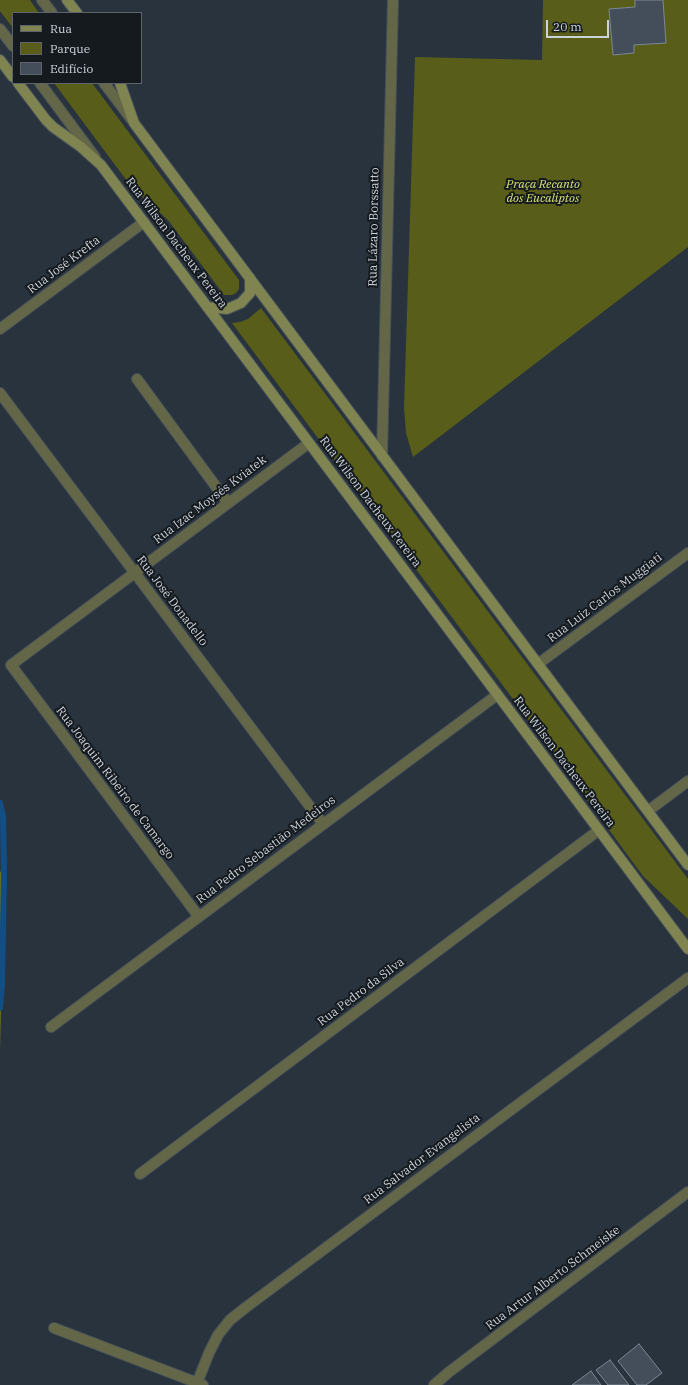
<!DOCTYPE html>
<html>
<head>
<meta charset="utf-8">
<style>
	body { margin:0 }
	#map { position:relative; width:688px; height:1385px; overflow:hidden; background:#28333e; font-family:"IBM Plex Serif",serif }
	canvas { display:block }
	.legend { position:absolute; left:12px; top:12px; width:130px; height:72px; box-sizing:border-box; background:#151a1f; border:1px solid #5e646a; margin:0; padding:5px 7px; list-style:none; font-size:12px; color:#ccd2da }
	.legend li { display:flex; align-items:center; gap:8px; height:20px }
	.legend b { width:20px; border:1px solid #5e646a }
	.scale { position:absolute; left:546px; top:20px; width:63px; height:18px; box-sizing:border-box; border:2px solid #ccd2da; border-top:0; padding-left:5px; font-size:12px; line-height:14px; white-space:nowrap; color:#ccd2da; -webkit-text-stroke:3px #151a1f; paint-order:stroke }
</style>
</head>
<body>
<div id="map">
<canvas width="688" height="1385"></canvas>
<ul class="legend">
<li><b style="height:5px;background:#7f8451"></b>Rua</li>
<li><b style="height:11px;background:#585d19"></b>Parque</li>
<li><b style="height:11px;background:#434e5a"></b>Edifício</li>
</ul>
<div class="scale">20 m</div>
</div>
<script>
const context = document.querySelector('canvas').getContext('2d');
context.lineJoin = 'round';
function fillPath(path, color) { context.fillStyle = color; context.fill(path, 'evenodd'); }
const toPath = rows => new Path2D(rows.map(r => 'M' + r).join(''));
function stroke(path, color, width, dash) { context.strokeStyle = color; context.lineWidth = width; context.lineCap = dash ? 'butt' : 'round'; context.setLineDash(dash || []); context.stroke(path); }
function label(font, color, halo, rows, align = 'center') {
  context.font = font + ' "IBM Plex Serif",serif'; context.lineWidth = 4; context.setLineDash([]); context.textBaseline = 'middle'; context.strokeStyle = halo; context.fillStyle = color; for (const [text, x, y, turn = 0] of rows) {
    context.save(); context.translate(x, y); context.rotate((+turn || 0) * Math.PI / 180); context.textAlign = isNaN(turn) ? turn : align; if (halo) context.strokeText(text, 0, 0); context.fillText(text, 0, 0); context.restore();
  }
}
const green = toPath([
	[0,0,30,0,39,13,13,13,13,28,0,11],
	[543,0,688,0,688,247,413,457,406,433,404,408,415,57,542,60],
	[54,83,92,83,239,280,239,289,236,293,232,295,224,295,168,220,133,189],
	[261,308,688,879,688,919,643,876,507,691,232,323,240,322,248,319]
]);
const forest = toPath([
	[0,871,4,876,0,1052]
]);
const stream = toPath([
	[0,803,3,816,4,876,2,984,0,1008]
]);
const building = toPath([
	[635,0,663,0,666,43,634,45,634,53,613,55,609,9,635,7,635,0],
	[639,1344,662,1373,646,1385,637,1385,618,1361,639,1344],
	[610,1360,629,1385,608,1385,596,1370,610,1360],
	[591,1371,601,1385,572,1385,591,1371]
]);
const service = toPath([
	[42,0,52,13],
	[0,29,13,46],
	[40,83,95,157],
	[104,83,132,120],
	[137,379,228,503]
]);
const minor = toPath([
	[0,329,144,222],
	[0,393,323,824],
	[382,456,393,0],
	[538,664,688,553],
	[648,811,688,781],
	[199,917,11,665,309,443],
	[51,1027,497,695],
	[140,1174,599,830],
	[54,1328,203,1385],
	[197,1383,209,1353,218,1335,230,1320,245,1308,688,978],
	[434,1385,449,1372,688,1192]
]);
const secondary = toPath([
	[67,0,77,13],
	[0,60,13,77],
	[18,83,46,120,53,127,81,147,101,165,688,949],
	[120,83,134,123,688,865],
	[207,307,227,309,241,303,250,293,250,278]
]);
const parkNames = [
	["Praça Recanto",543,185],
	["dos Eucaliptos",543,199]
];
const streetNames = [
	["Rua Lázaro Borssatto",374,227,-89],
	["Rua Wilson Dacheux Pereira",176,243,53],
	["Rua José Krefta",64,265,-37],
	["Rua Izac Moysés Kviatek",210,500,-37],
	["Rua Wilson Dacheux Pereira",370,502,53],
	["Rua Luiz Carlos Muggiati",605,598,-37],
	["Rua José Donadello",172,601,53],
	["Rua Wilson Dacheux Pereira",564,762,53],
	["Rua Joaquim Ribeiro de Camargo",115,783,53],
	["Rua Pedro Sebastião Medeiros",266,850,-37],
	["Rua Pedro da Silva",361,992,-37],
	["Rua Salvador Evangelista",422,1159,-37],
	["Rua Artur Alberto Schmeiske",553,1278,-37]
];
fillPath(green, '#585d19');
fillPath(forest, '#6d731c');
stroke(stream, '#124e83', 6);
fillPath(building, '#434e5a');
stroke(building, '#7c8895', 1);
stroke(service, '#46505a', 12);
stroke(minor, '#46505a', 12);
stroke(secondary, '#46505a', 12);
stroke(service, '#646747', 10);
stroke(minor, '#646747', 10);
stroke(secondary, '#7f8451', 10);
label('italic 12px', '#dae374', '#151a1f', parkNames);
label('12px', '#ccd2da', '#151a1f', streetNames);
</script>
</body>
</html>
